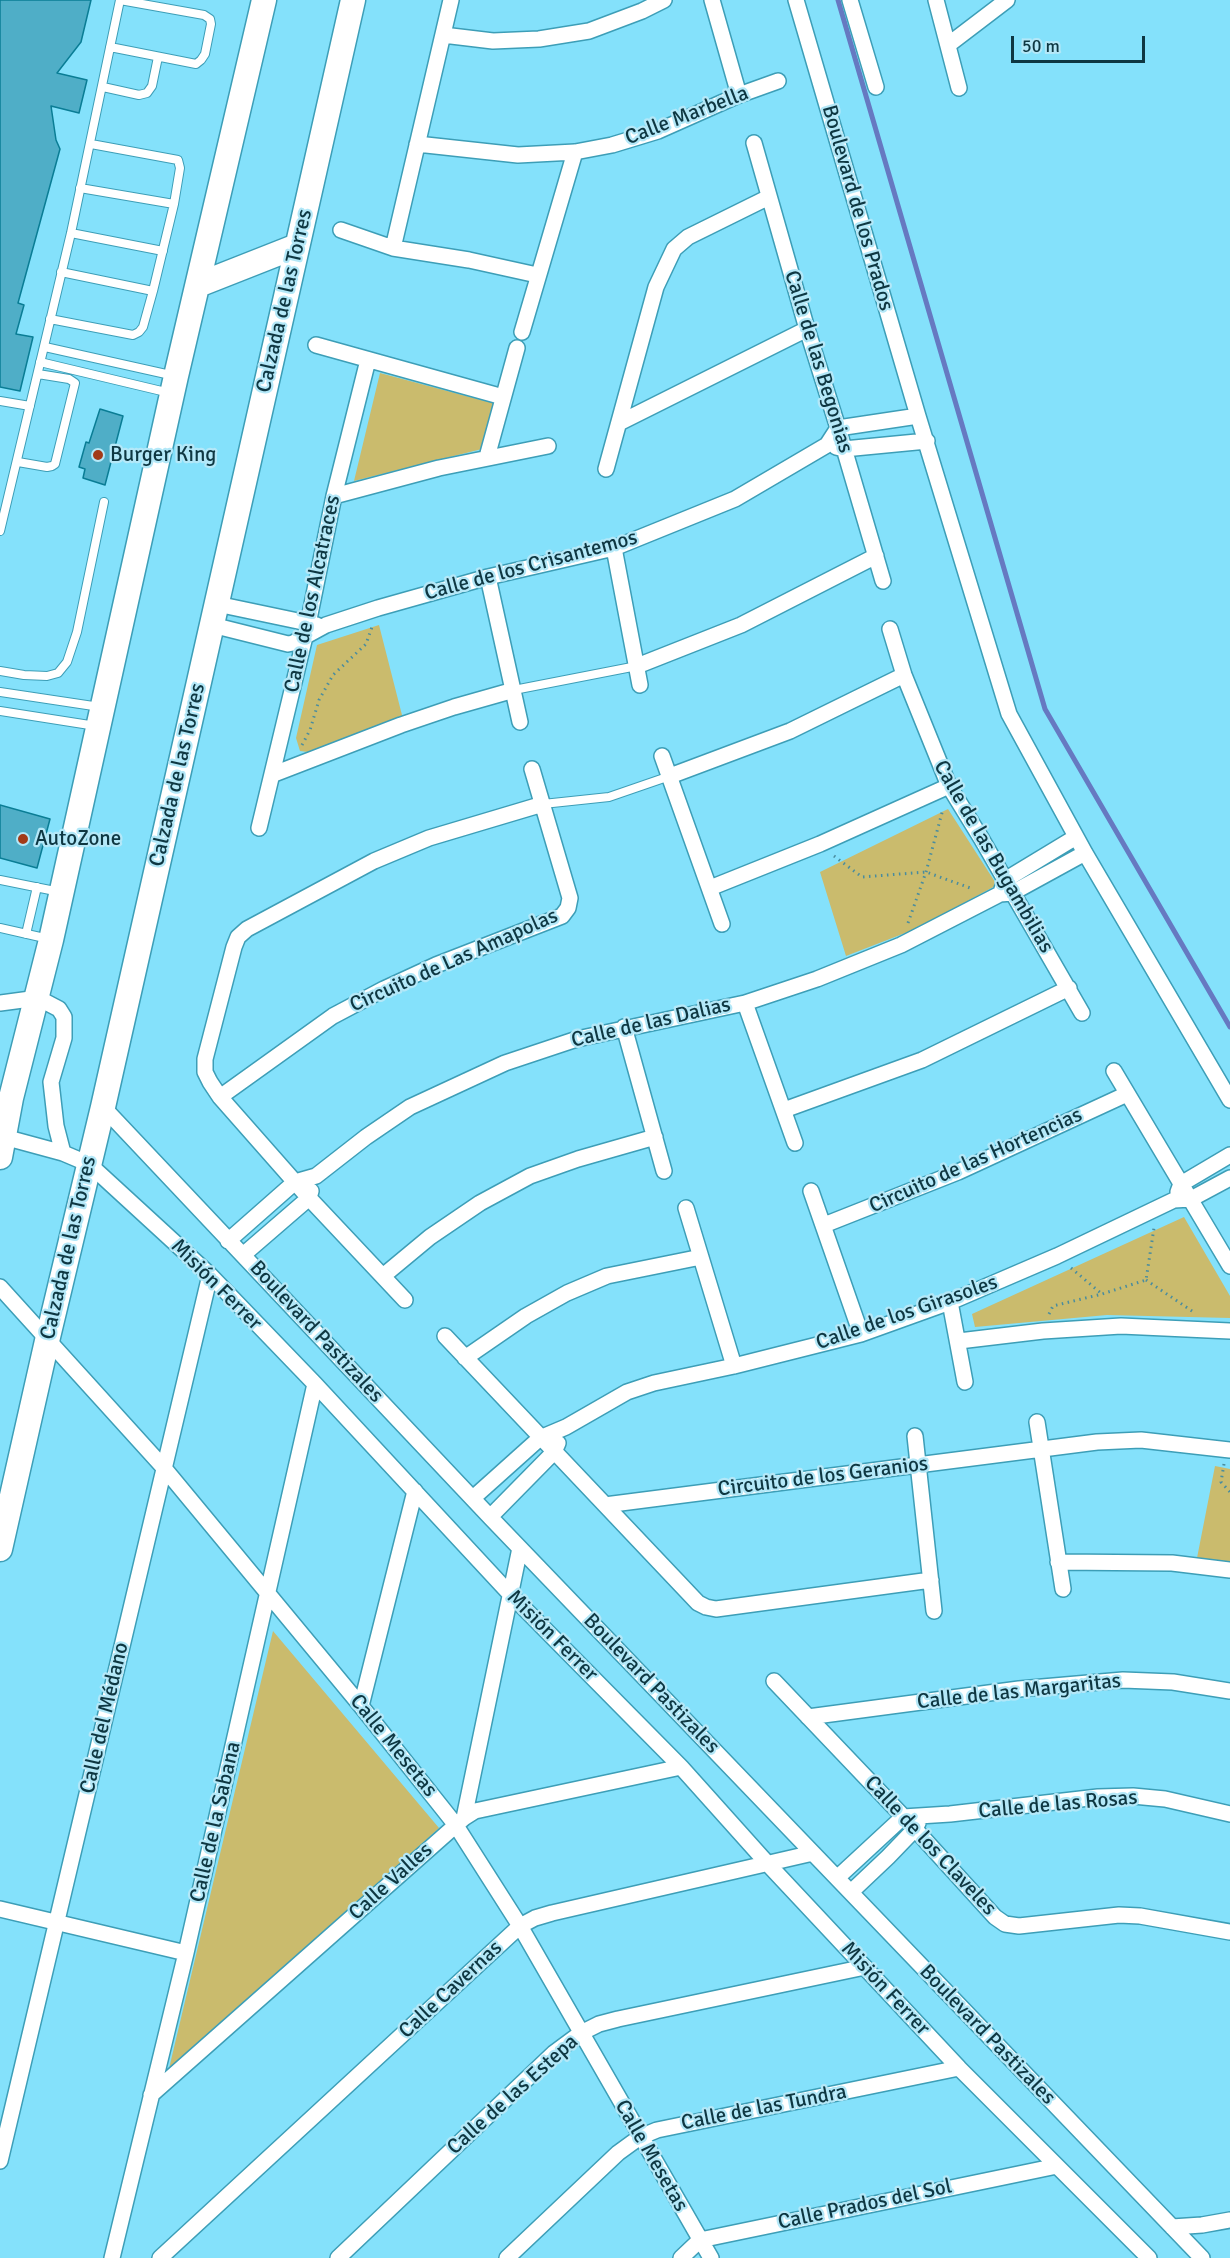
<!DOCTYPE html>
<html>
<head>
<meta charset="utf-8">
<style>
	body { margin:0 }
	#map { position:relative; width:1230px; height:2258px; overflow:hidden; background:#84e1fb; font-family:Signika,sans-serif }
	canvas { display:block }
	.scale { position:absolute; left:1011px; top:36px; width:134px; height:27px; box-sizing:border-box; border:3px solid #0e3742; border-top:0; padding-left:8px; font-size:18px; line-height:21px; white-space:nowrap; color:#0e3742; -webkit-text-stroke:4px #b4e8f8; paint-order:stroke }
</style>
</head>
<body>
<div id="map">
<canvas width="1230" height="2258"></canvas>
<div class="scale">50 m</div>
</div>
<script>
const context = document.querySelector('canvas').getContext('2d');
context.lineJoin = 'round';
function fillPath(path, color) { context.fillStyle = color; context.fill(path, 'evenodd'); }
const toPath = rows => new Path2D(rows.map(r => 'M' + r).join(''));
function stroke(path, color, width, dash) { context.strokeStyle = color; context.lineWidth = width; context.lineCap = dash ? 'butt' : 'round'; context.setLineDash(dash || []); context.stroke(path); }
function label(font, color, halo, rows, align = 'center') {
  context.font = font + ' Signika,sans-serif'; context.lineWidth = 4.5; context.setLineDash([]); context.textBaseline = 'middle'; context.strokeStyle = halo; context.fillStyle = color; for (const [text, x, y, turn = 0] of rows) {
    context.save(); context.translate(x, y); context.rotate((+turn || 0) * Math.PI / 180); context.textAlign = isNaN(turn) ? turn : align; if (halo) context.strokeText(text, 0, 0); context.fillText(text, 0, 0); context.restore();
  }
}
const green = toPath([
	[380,373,496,404,486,448,354,481],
	[379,625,403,719,308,752,300,751,296,738,317,645],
	[948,809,997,885,918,928,846,956,820,872],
	[1184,1217,1230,1296,1230,1318,1107,1315,975,1327,972,1314],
	[1215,1466,1230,1469,1230,1565,1197,1558],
	[273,1631,439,1828,167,2077]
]);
const stream = toPath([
	[838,0,1045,709,1230,1027]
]);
const building = toPath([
	[0,0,91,0,81,42,57,73,87,80,79,113,51,106,56,140,60,149,18,303,24,305,16,334,33,337,20,391,0,387,0,0],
	[100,409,123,416,105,485,83,478,85,469,79,467,86,442,89,443,100,409],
	[0,805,50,819,37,868,0,858,0,805]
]);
const path = toPath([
	[302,745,310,730,319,700,333,675,366,644,372,627],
	[834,856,862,877,926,872,973,889],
	[908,923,926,872,943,809],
	[1071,1268,1102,1294],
	[1146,1280,1195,1313],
	[1049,1314,1053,1306,1102,1294,1146,1280,1154,1228],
	[1224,1464,1221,1482,1230,1492]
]);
const service = toPath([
	[110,47,196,64,201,60,205,54,211,24,210,19,204,15,120,0],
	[103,87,139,95,147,93,152,86,158,57],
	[80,188,174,204],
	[71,233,163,251],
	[61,272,153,291],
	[50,319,133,335,139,332,143,327,153,291,174,204,180,168,178,160,91,144],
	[45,347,175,376],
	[40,362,170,393],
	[0,401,30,406],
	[18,462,47,467,52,466,55,464,75,383,69,379,38,374],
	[0,531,71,233,120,0],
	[0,671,24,675,47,676,58,673,67,662,77,632,104,502],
	[514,690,637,666],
	[0,692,100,707],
	[0,711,96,726],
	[543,804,609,797,670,776],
	[0,880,60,892],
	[0,928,49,939],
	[26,934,37,887]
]);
const minor = toPath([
	[712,0,739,95],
	[796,0,918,416,1009,714,1085,853,1230,1100],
	[850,0,876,87],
	[936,0,959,88],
	[443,35,493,41,539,39,589,31,642,11,664,0],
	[948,45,1007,0],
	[754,143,807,329,838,428,883,581],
	[417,144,518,155,575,152,612,145,658,131,739,95,778,81],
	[341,230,393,248,469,260,537,275],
	[393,248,451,0],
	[522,332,575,152],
	[316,345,503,397],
	[619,423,807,329],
	[836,447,844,449,927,441],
	[487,457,517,348],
	[606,469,656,287,674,249,688,237,769,197],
	[334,496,439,468,548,446],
	[614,548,640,685],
	[488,577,520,722],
	[217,604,317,625],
	[212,625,288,644,293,643,326,625,378,608,488,577,614,548,735,499,827,445,838,428,918,416],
	[890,629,904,675,949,786,981,838,1082,1013],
	[637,666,741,625,876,556],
	[662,756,722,924],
	[274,774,401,725,454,707,514,690],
	[670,776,790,731,904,675],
	[259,828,308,624,334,496,368,360],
	[710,888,820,844,949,786],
	[1002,889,1005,880,1076,837],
	[0,1003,38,998,59,1009,64,1017,64,1038,51,1082,56,1126,63,1153,89,1164,210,1275,315,1384,510,1594,681,1767,767,1863,959,2068,1149,2258],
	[745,1003,795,1143],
	[624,1027,664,1171],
	[1114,1071,1230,1266],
	[220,1097,333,1016,384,989,436,965,562,916,568,908,570,898,532,769],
	[103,1107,490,1517,1202,2258],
	[784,1110,922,1060,1069,988],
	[4,1137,63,1153],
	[811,1191,861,1334],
	[1178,1192,1181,1184,1230,1155],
	[686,1208,734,1366],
	[824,1225,958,1172,1127,1094],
	[228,1241,295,1182,316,1176,366,1137,410,1107,505,1063,577,1039,745,1003,817,979,901,945,1000,894,1012,893,1085,853],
	[243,1255,309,1198,311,1191],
	[383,1276,430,1237,480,1203,530,1176,578,1159,655,1137],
	[0,1287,164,1468,361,1706,455,1824,520,1926,711,2258],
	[405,1300,309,1198,220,1097,210,1082,205,1072,205,1059,234,947,238,937,247,929,374,861,429,838,543,804],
	[950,1302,965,1382],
	[445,1336,698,1603,706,1607,716,1609,931,1580],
	[959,1341,1043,1331,1121,1326,1230,1331],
	[465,1358,526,1316,567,1293,607,1276,701,1257],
	[1037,1422,1063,1589],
	[915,1436,934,1611],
	[473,1498,540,1438,566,1427,627,1392,654,1383,734,1366,861,1334,950,1302,1057,1256,1174,1200,1191,1199,1230,1178],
	[605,1505,1097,1442,1141,1440,1230,1450],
	[490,1517,554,1452,558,1443],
	[1058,1562,1172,1563,1230,1570],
	[774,1681,915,1829,995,1917,1005,1924,1019,1926,1119,1915,1140,1916,1230,1932],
	[361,1706,415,1491],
	[808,1717,1019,1689,1123,1680,1173,1682,1230,1691],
	[464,1818,520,1548],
	[837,1878,903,1817,950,1814,1098,1797,1133,1796,1165,1799,1230,1814],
	[851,1892,888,1857,915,1829,918,1823],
	[0,1909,186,1953],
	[151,2095,464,1818,475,1811,681,1767],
	[0,2161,210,1275],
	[1172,2227,1202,2225,1230,2220],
	[112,2258,186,1953,315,1384],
	[160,2258,520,1926,535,1918,552,1913,813,1853],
	[338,2258,554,2053,581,2033,599,2024,618,2019,865,1967],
	[507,2258,618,2153,640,2137,657,2130,959,2068],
	[681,2258,700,2240,1057,2166]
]);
const primary = toPath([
	[198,285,297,246],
	[0,1157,11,1098,51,940,176,376,264,0],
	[0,1549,47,1341,103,1107,353,0]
]);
const markers = [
	[98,455,6,"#a23b18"],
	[23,839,6,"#a23b18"]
];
const streetNames = [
	["Calle Marbella",687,116,-21],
	["Boulevard de los Prados",857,208,74],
	["Calzada de las Torres",285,301,-77],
	["Calle de las Begonias",818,362,73],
	["Calle de los Crisantemos",531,566,-15],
	["Calle de los Alcatraces",313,594,-78],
	["Calzada de las Torres",178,775,-77],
	["Calle de las Bugambilias",993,857,60],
	["Circuito de Las Amapolas",454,961,-24],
	["Calle de las Dalias",651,1023,-13],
	["Circuito de las Hortencias",976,1161,-24],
	["Calzada de las Torres",69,1248,-77],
	["Misión Ferrer",216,1285,45],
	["Calle de los Girasoles",907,1313,-19],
	["Boulevard Pastizales",316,1332,47],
	["Circuito de los Geranios",823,1477,-7],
	["Misión Ferrer",552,1636,45],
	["Boulevard Pastizales",651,1684,46],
	["Calle de las Margaritas",1019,1692,-6],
	["Calle del Médano",105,1718,-77],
	["Calle Mesetas",393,1746,51],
	["Calle de las Rosas",1058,1805,-5],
	["Calle de la Sabana",216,1822,-77],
	["Calle de los Claveles",930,1846,47],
	["Calle Valles",391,1882,-42],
	["Misión Ferrer",885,1989,47],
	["Calle Cavernas",451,1990,-43],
	["Boulevard Pastizales",987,2035,46],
	["Calle de las Estepa",513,2095,-42],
	["Calle de las Tundra",764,2108,-11],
	["Calle Mesetas",651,2156,60],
	["Calle Prados del Sol",865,2205,-12]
];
const poiNames = [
	["Burger King",110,455],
	["AutoZone",35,839]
];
fillPath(green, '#cabb6d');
stroke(stream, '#6679c1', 5);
fillPath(building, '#4faec7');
stroke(building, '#0a7d95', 1.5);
stroke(service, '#3d9eb7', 10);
stroke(minor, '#3d9eb7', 18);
stroke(primary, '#3d9eb7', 27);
stroke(path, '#498c9e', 3, [1.5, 4.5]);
stroke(service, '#fff', 8);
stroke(minor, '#fff', 15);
stroke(primary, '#fff', 24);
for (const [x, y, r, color] of markers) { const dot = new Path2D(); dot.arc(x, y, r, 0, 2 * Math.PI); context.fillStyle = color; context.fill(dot); stroke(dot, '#b4e8f8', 2); }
label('21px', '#0e3742', '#b4e8f8', streetNames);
label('21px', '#0e3742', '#b4e8f8', poiNames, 'left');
</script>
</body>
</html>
